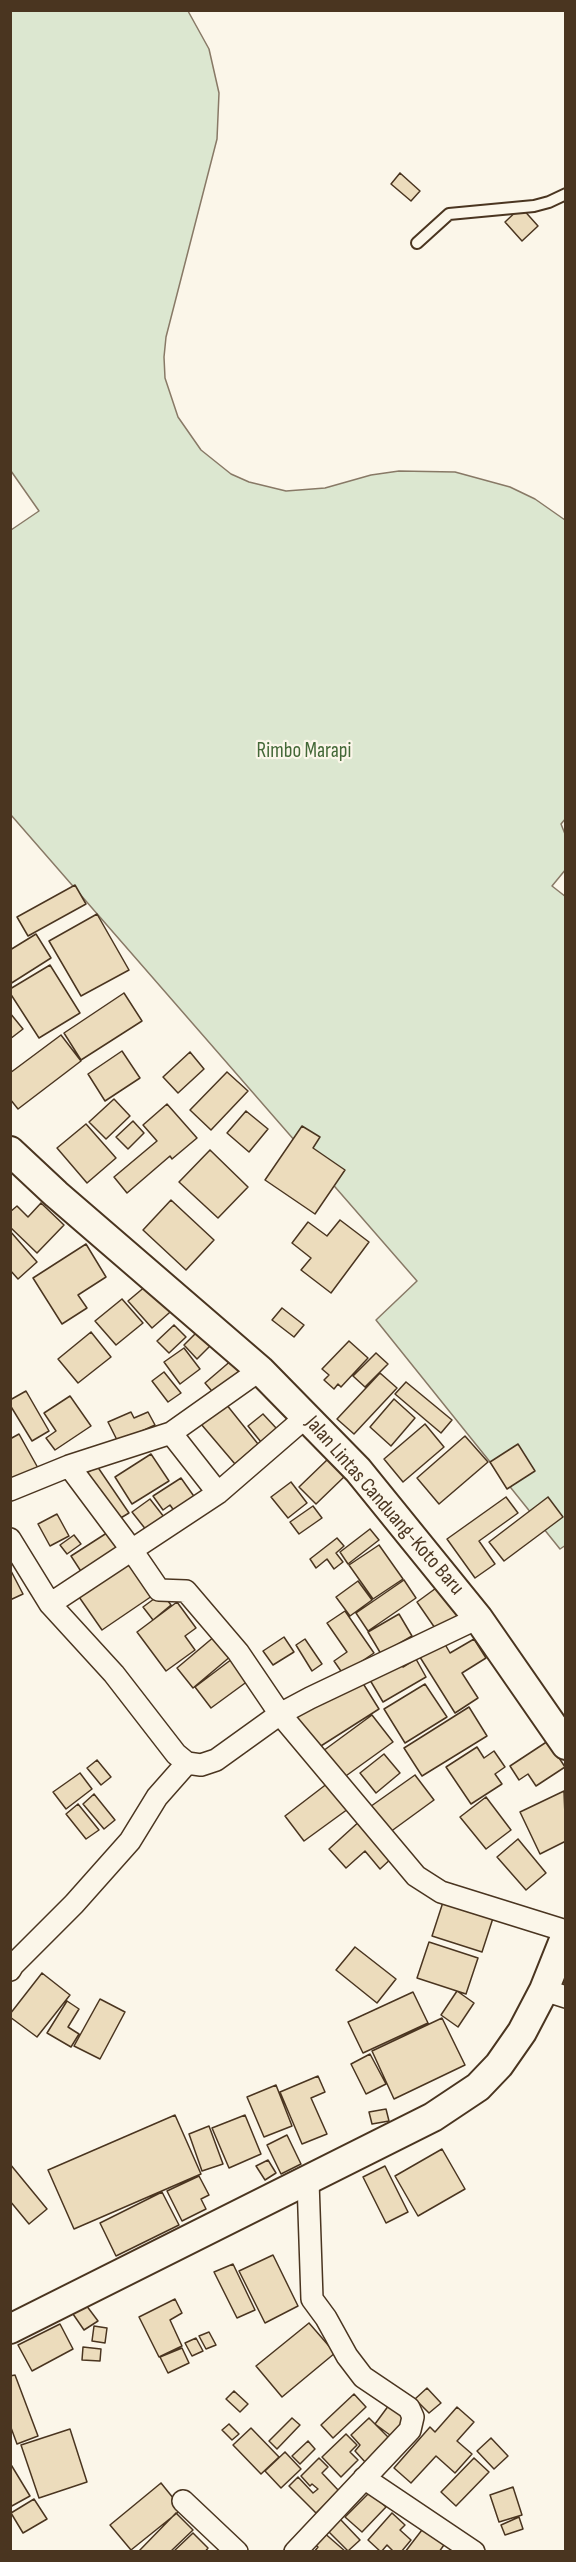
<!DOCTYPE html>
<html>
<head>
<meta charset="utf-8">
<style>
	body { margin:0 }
	#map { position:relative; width:576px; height:2562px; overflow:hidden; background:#fbf6e9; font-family:"Sofia Sans Condensed",sans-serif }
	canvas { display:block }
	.frame { position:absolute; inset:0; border:12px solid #4a3520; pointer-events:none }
</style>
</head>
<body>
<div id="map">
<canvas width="576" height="2562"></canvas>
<div class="frame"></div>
</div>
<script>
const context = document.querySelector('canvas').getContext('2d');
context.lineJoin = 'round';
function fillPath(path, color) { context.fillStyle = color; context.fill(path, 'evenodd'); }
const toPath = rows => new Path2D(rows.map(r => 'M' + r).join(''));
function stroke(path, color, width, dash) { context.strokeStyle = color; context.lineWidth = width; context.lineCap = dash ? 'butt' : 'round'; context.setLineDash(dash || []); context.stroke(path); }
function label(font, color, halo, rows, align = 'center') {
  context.font = font + ' "Sofia Sans Condensed",sans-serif'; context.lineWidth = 4.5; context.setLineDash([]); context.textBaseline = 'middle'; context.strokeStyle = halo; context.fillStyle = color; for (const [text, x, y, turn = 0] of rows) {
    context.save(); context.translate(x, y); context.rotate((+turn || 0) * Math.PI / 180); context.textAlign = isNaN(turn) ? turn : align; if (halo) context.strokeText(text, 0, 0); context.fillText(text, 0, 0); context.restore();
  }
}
const green = toPath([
	[10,11,188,11,209,49,219,93,217,139,166,337,164,357,165,378,178,417,201,450,231,474,249,482,286,491,325,488,371,475,399,471,455,472,510,487,535,499,565,520,566,818,561,824,565,834,566,869,552,886,566,897,566,1545,560,1549,376,1320,417,1281,11,815,11,530,39,511,11,471,10,11]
]);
const building = toPath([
	[400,173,420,191,411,201,391,184,400,173],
	[521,207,538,226,522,241,505,222,521,207],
	[75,885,86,904,28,936,17,917,75,885],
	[97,914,129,970,81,996,49,941,97,914],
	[36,934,51,958,10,984,10,950,36,934],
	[50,965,80,1013,39,1038,10,993,10,989,50,965],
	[124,993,142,1021,81,1060,64,1033,124,993],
	[10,1013,23,1029,10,1039,10,1013],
	[61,1035,81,1061,18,1109,10,1099,10,1073,61,1035],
	[122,1051,140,1078,105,1101,88,1074,122,1051],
	[190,1052,204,1069,178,1093,163,1077,190,1052],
	[227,1072,248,1091,211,1130,190,1110,227,1072],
	[114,1099,130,1116,106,1139,89,1122,114,1099],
	[167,1104,197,1138,172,1159,170,1156,127,1193,114,1177,157,1141,143,1125,167,1104],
	[246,1111,268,1129,249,1152,227,1133,246,1111],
	[133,1121,144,1133,128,1149,116,1137,133,1121],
	[86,1124,116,1158,87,1183,57,1148,86,1124],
	[302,1126,320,1137,313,1148,345,1170,315,1214,265,1180,302,1126],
	[210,1150,248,1187,218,1218,179,1182,210,1150],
	[171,1200,214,1240,186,1270,143,1230,171,1200],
	[41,1203,64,1225,37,1253,10,1227,10,1212,17,1206,28,1217,41,1203],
	[340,1220,369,1242,331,1293,301,1270,311,1258,292,1243,308,1222,327,1236,340,1220],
	[10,1231,37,1262,18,1279,10,1270,10,1231],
	[86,1244,106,1277,78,1295,87,1308,62,1324,33,1278,86,1244],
	[153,1280,177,1306,152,1328,128,1301,153,1280],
	[122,1299,143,1323,116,1345,95,1321,122,1299],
	[282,1308,304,1325,294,1337,272,1320,282,1308],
	[174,1325,186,1337,169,1353,157,1341,174,1325],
	[201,1328,214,1342,197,1359,184,1345,201,1328],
	[91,1332,111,1357,78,1383,58,1359,91,1332],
	[349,1341,368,1358,341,1387,338,1384,334,1389,324,1380,329,1375,322,1369,349,1341],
	[184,1348,200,1369,180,1384,164,1362,184,1348],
	[376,1353,388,1364,365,1387,353,1376,376,1353],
	[233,1359,245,1372,217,1397,205,1383,233,1359],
	[164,1372,181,1393,168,1402,152,1381,164,1372],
	[380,1373,397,1388,354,1434,337,1419,380,1373],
	[406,1382,452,1420,441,1433,395,1394,406,1382],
	[26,1391,49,1431,32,1441,10,1405,10,1400,26,1391],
	[70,1396,91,1426,55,1450,46,1438,56,1431,44,1413,70,1396],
	[394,1399,415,1418,391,1446,370,1427,394,1399],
	[226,1404,258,1444,235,1464,201,1424,226,1404],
	[131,1412,134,1418,148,1412,155,1425,118,1442,108,1422,131,1412],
	[263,1414,277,1429,261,1442,248,1426,263,1414],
	[425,1424,444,1447,403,1482,384,1459,425,1424],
	[19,1434,38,1468,10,1484,10,1439,19,1434],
	[465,1436,488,1462,439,1504,417,1478,465,1436],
	[518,1444,535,1471,507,1489,490,1462,518,1444],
	[151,1454,169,1481,132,1504,115,1477,151,1454],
	[328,1459,345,1476,316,1504,299,1487,328,1459],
	[97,1466,129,1513,114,1522,83,1476,97,1466],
	[181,1478,198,1502,177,1515,170,1505,163,1510,153,1496,181,1478],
	[291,1482,307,1503,288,1518,271,1497,291,1482],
	[506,1497,518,1513,479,1541,495,1564,475,1578,447,1539,506,1497],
	[548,1497,563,1517,504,1561,489,1542,548,1497],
	[150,1499,164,1517,147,1531,132,1512,150,1499],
	[313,1506,322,1518,299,1534,290,1522,313,1506],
	[57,1514,69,1536,50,1546,38,1524,57,1514],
	[113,1529,126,1549,84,1576,71,1556,113,1529],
	[370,1529,379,1540,348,1564,340,1552,370,1529],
	[74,1535,81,1544,67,1554,60,1545,74,1535],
	[337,1538,344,1546,336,1553,343,1562,334,1569,327,1559,316,1568,310,1559,337,1538],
	[379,1545,403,1579,373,1599,349,1565,379,1545],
	[127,1560,152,1596,102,1630,77,1594,127,1560],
	[10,1569,23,1594,10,1600,10,1569],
	[404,1580,416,1598,368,1631,356,1613,404,1580],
	[358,1581,372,1600,350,1616,336,1597,358,1581],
	[443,1583,464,1612,437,1631,417,1602,443,1583],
	[162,1593,171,1605,153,1620,143,1607,162,1593],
	[177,1602,196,1628,185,1636,195,1650,166,1671,137,1632,177,1602],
	[345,1611,374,1653,343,1674,334,1661,347,1652,327,1623,345,1611],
	[399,1614,412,1636,381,1654,368,1632,399,1614],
	[215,1636,231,1656,193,1688,177,1668,215,1636],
	[284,1637,294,1652,273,1665,263,1651,284,1637],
	[305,1639,322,1664,312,1671,296,1645,305,1639],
	[442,1639,450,1653,474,1639,486,1658,462,1673,478,1698,455,1713,418,1654,442,1639],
	[236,1656,252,1678,211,1708,195,1687,236,1656],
	[397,1657,403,1667,416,1659,426,1677,383,1702,367,1675,397,1657],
	[359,1677,379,1709,313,1751,292,1719,359,1677],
	[425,1684,447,1717,405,1743,384,1709,425,1684],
	[469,1707,487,1736,422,1776,404,1748,469,1707],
	[372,1715,393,1742,343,1778,323,1751,372,1715],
	[548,1741,565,1767,536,1786,528,1774,519,1780,510,1766,548,1741],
	[477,1747,484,1758,494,1751,505,1767,495,1774,502,1784,471,1804,446,1767,477,1747],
	[384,1754,400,1773,376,1793,360,1773,384,1754],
	[97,1760,111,1777,101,1785,87,1768,97,1760],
	[80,1773,92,1789,66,1809,53,1792,80,1773],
	[415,1775,434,1800,386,1835,367,1809,415,1775],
	[328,1783,348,1809,304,1841,285,1816,328,1783],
	[564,1791,566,1841,540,1854,520,1812,564,1791],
	[94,1794,115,1820,104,1829,83,1804,94,1794],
	[486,1797,511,1830,486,1849,460,1817,486,1797],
	[78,1804,99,1830,86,1839,66,1814,78,1804],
	[362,1819,394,1856,380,1869,365,1851,346,1868,329,1849,362,1819],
	[518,1839,546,1873,526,1890,497,1857,518,1839],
	[445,1896,495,1912,482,1952,432,1936,445,1896],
	[429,1942,478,1958,466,1994,417,1978,429,1942],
	[355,1947,396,1979,377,2003,336,1970,355,1947],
	[42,1973,70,1995,37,2037,10,2017,10,2014,42,1973],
	[457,1991,474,2003,458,2027,441,2015,457,1991],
	[413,1992,428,2023,363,2053,348,2022,413,1992],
	[100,1999,125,2012,100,2059,74,2046,100,1999],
	[67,2001,79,2009,68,2027,79,2034,71,2047,47,2033,67,2001],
	[442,2018,465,2065,394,2099,372,2051,442,2018],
	[370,2054,386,2084,366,2094,351,2064,370,2054],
	[318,2076,325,2092,311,2098,327,2134,302,2144,280,2092,318,2076],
	[276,2085,292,2126,264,2137,247,2097,276,2085],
	[386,2109,389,2121,372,2124,369,2112,386,2109],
	[175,2115,201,2174,74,2229,48,2170,175,2115],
	[245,2115,261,2154,229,2168,212,2128,245,2115],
	[209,2126,223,2164,202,2171,189,2134,209,2126],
	[287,2135,301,2164,281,2174,267,2145,287,2135],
	[442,2149,465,2189,418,2216,395,2176,442,2149],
	[268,2160,276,2173,265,2180,256,2166,268,2160],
	[10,2164,47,2209,29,2224,10,2201,10,2164],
	[385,2166,408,2212,386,2223,363,2177,385,2166],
	[199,2176,209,2195,201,2199,206,2209,182,2221,167,2191,199,2176],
	[162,2192,179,2225,116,2256,100,2223,162,2192],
	[273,2255,298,2306,265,2323,239,2271,273,2255],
	[233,2264,255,2310,237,2318,214,2272,233,2264],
	[175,2299,182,2313,170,2320,182,2346,159,2357,139,2317,175,2299],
	[86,2305,98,2321,84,2330,73,2314,86,2305],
	[309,2323,335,2353,282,2397,256,2366,309,2323],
	[60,2324,73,2349,32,2371,18,2345,60,2324],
	[94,2326,107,2328,105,2343,92,2341,94,2326],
	[209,2332,216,2345,206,2349,199,2336,209,2332],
	[196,2338,203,2351,192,2356,185,2343,196,2338],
	[83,2347,101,2349,100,2361,82,2360,83,2347],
	[182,2348,189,2363,168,2373,160,2357,182,2348],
	[15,2375,38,2436,17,2444,10,2425,10,2376,15,2375],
	[427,2388,441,2403,429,2413,415,2399,427,2388],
	[234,2391,248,2404,240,2412,226,2399,234,2391],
	[354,2394,366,2407,333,2438,321,2425,354,2394],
	[389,2405,409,2419,394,2438,375,2424,389,2405],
	[457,2407,474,2422,457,2441,472,2454,455,2473,436,2456,411,2483,394,2468,430,2427,435,2432,457,2407],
	[292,2418,300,2425,277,2449,269,2441,292,2418],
	[369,2418,392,2441,366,2463,355,2451,360,2445,351,2435,369,2418],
	[229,2424,239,2434,232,2440,222,2430,229,2424],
	[251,2428,279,2457,261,2474,233,2445,251,2428],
	[70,2429,87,2482,39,2498,21,2445,70,2429],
	[346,2434,357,2445,350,2452,358,2460,341,2477,322,2457,346,2434],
	[491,2438,508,2456,494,2469,477,2451,491,2438],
	[308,2441,315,2449,300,2464,292,2456,308,2441],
	[285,2452,301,2469,281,2488,265,2471,285,2452],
	[319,2458,328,2467,322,2473,339,2491,316,2513,289,2486,298,2477,313,2493,318,2489,312,2484,310,2486,301,2476,319,2458],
	[474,2458,489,2472,456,2506,441,2492,474,2458],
	[10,2463,30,2496,10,2507,10,2463],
	[161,2483,182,2509,131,2550,110,2525,161,2483],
	[513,2487,522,2515,499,2522,490,2495,513,2487],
	[370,2492,386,2507,362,2532,345,2517,370,2492],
	[34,2499,47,2519,23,2533,11,2513,34,2499],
	[176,2513,193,2530,170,2552,138,2552,176,2513],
	[392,2513,405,2525,400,2530,411,2540,401,2552,394,2552,387,2545,381,2552,368,2540,392,2513],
	[519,2517,523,2529,505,2535,501,2525,519,2517],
	[340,2519,360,2540,348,2551,328,2531,340,2519],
	[425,2526,446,2542,439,2552,405,2552,425,2526],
	[322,2531,346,2552,314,2552,318,2547,312,2542,322,2531],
	[193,2533,208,2548,205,2552,173,2552,193,2533]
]);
const lane = toPath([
	[417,243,449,214,534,206,549,202,566,194]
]);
const street = toPath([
	[171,1433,218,1493],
	[69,1466,131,1549,159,1590,186,1591,238,1652,280,1714,416,1876,441,1892,566,1931],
	[10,1490,69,1466,171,1433,260,1370],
	[10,1539,50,1604,114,1674,176,1754,187,1763,201,1765,216,1760,280,1714,310,1698,478,1618],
	[50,1604,218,1493,307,1416],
	[10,1970,13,1965,74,1904,130,1841,157,1797,187,1763],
	[544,1990,566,1997],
	[364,2478,474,2552],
	[183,2501,237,2552],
	[295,2552,410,2430,413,2417,409,2408,363,2377,347,2356,326,2318,312,2299,308,2181]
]);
const secondary = toPath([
	[10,1151,56,1194,260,1370,358,1470,478,1618,566,1745],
	[10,2329,433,2117,478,2087,499,2065,522,2032,544,1990,566,1935]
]);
const parkNames = [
	["Rimbo Marapi",304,752]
];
const streetNames = [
	["Jalan Lintas Canduang-Koto Baru",384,1506,49]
];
fillPath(green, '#dce7d0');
stroke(green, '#887966', 1.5);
fillPath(building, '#ecdcbc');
stroke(building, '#4a3520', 1.5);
stroke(lane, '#4a3520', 14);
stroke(street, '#4a3520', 24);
stroke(secondary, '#4a3520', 32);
stroke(lane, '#fbf6e9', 10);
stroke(street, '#fbf6e9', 21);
stroke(secondary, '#fbf6e9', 28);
label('21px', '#436837', '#fbf6e9', parkNames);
label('21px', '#4a3520', '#fbf6e9', streetNames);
</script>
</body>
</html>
